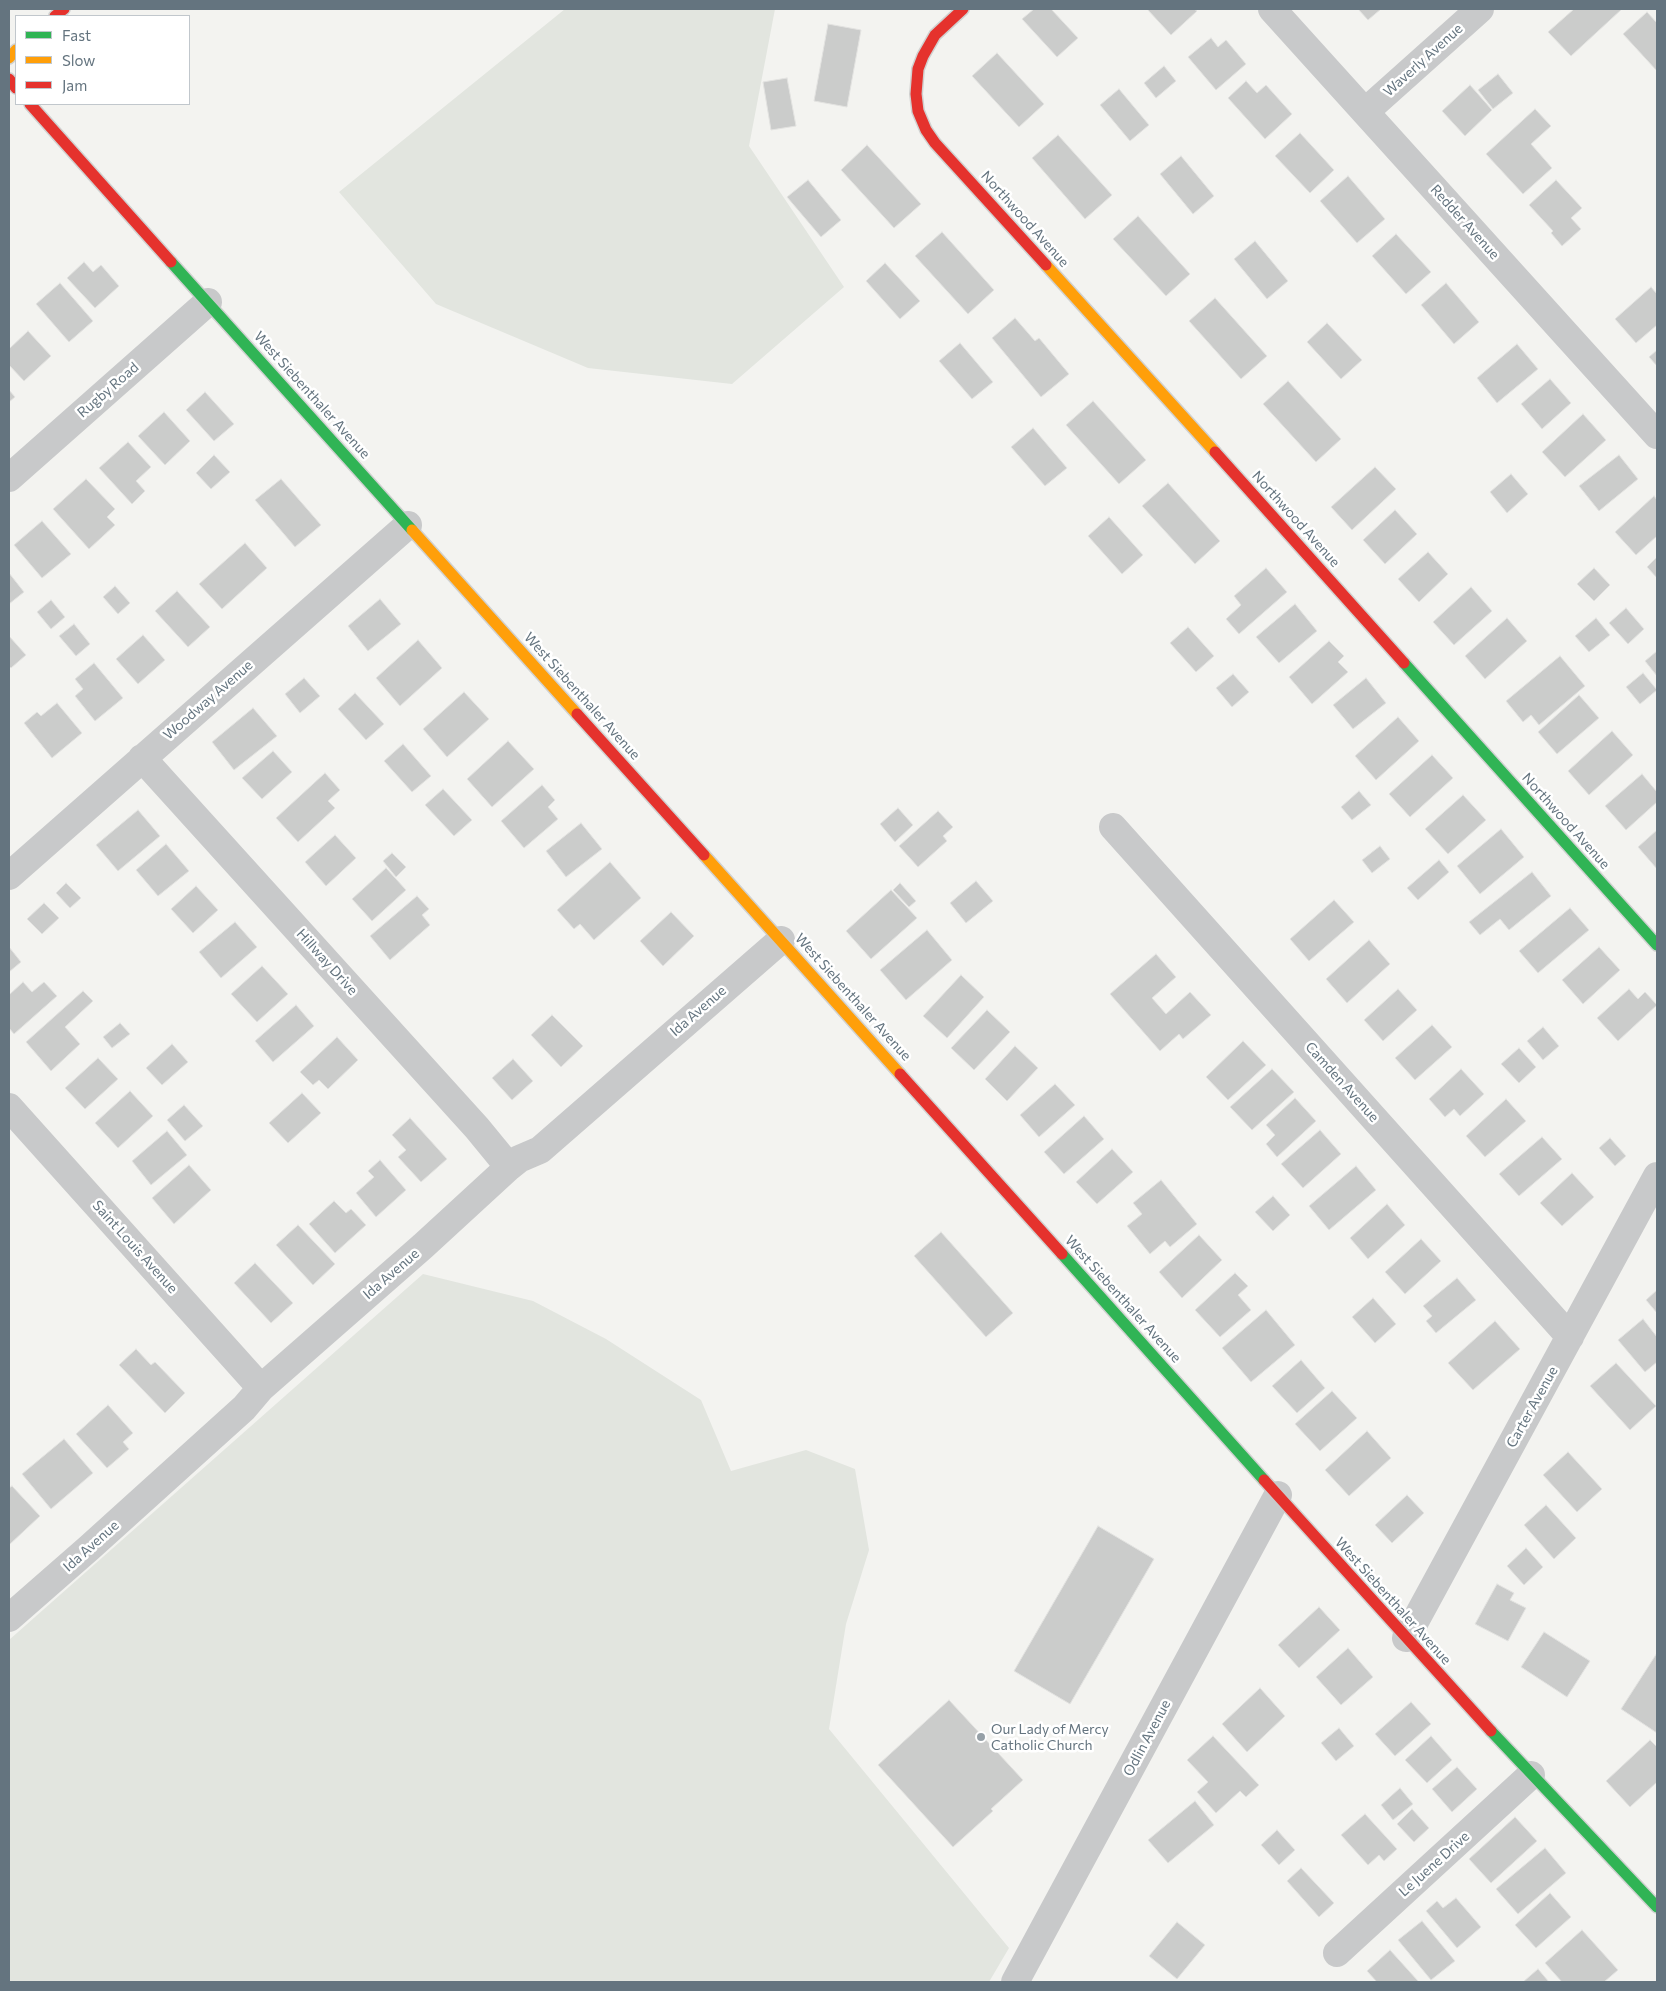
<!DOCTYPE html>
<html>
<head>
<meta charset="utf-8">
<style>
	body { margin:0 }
	#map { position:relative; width:1666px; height:1991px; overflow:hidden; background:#f3f3f0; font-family:Commissioner,sans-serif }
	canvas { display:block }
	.frame { position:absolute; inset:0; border:10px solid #64747f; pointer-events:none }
	.legend { position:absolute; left:15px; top:15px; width:175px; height:90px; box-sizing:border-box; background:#fff; border:1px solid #c1c7cc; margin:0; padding:6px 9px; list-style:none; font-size:15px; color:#64747f }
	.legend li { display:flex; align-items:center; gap:10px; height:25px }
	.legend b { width:25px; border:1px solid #c1c7cc }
</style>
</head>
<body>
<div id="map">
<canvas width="1666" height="1991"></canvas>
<div class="frame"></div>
<ul class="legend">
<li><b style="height:6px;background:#30b455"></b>Fast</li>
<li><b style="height:6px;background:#ff9f0a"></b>Slow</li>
<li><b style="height:6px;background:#e5322d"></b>Jam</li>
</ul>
</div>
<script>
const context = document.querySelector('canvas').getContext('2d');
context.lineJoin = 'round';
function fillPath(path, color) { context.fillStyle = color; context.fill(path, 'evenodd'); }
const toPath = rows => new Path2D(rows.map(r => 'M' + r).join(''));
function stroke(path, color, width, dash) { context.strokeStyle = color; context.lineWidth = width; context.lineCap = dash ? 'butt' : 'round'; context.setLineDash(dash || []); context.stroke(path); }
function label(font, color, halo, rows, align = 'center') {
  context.font = font + ' Commissioner,sans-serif'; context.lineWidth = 5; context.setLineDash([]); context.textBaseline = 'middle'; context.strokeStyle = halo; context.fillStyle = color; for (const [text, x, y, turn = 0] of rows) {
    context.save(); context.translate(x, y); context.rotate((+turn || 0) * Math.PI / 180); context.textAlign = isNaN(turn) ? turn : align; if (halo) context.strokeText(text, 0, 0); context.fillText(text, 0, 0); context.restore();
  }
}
const green = toPath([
	[565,9,775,9,749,146,844,287,732,384,588,368,436,304,339,192],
	[423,1274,533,1301,606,1339,701,1400,731,1471,806,1450,855,1469,869,1550,846,1624,829,1729,1009,1948,989,1982,9,1982,9,1640]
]);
const building = toPath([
	[1034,9,1051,9,1078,38,1057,57,1022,19,1034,9],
	[1147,9,1194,9,1197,11,1171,35,1147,9],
	[1358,9,1381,9,1368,20,1358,9],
	[1574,9,1622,9,1571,56,1548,32,1574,9],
	[1647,12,1657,23,1657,71,1623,34,1647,12],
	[828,24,861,30,847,107,814,101,828,24],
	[1211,38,1218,47,1226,40,1246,64,1216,90,1188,57,1211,38],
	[997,53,1044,104,1019,127,972,76,997,53],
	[1164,66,1176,81,1156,98,1144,83,1164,66],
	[1498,74,1513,93,1493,109,1478,90,1498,74],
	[787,78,796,126,771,130,763,82,787,78],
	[1246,81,1257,93,1266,85,1292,114,1265,139,1228,98,1246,81],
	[1470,85,1492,110,1465,136,1442,111,1470,85],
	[1119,89,1149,125,1130,141,1100,105,1119,89],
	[1535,109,1551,126,1531,144,1552,168,1523,194,1486,154,1535,109],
	[1300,133,1334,170,1310,193,1275,156,1300,133],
	[1058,135,1112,195,1085,219,1032,158,1058,135],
	[867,145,921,204,894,228,841,170,867,145],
	[1181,156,1214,196,1193,214,1160,174,1181,156],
	[1348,176,1385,219,1357,243,1320,201,1348,176],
	[808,180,841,220,821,237,787,197,808,180],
	[1556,180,1582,208,1571,218,1581,229,1562,246,1551,233,1553,231,1529,205,1556,180],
	[1138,216,1190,274,1166,296,1113,239,1138,216],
	[942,232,994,290,968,314,915,256,942,232],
	[1396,234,1431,272,1406,294,1372,256,1396,234],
	[1255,241,1288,281,1267,299,1234,259,1255,241],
	[84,262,93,272,101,265,119,286,95,308,67,278,84,262],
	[885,263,920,301,900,319,866,281,885,263],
	[60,283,93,321,69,342,36,304,60,283],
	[1446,283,1479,322,1454,344,1421,305,1446,283],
	[1651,287,1657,294,1657,325,1636,343,1615,319,1651,287],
	[1215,298,1267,356,1241,379,1189,321,1215,298],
	[1015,318,1035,341,1039,338,1069,374,1041,397,992,338,1015,318],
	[1327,323,1362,360,1341,379,1307,342,1327,323],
	[28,331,51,356,24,381,9,365,9,349,28,331],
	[960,343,993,382,972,399,939,361,960,343],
	[1517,344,1538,369,1497,403,1477,378,1517,344],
	[1657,350,1657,366,1649,357,1657,350],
	[1550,379,1571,403,1542,429,1521,404,1550,379],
	[1288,381,1341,439,1316,462,1263,404,1288,381],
	[9,390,15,397,9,402,9,390],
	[205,392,234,424,214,441,186,410,205,392],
	[1093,401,1146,460,1119,484,1066,425,1093,401],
	[164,412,190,441,165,465,138,436,164,412],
	[1583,414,1606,440,1565,477,1542,452,1583,414],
	[1033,428,1067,468,1045,486,1011,447,1033,428],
	[128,442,151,467,136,481,145,491,132,504,99,468,128,442],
	[214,455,230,472,211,489,196,473,214,455],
	[1619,455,1638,479,1599,511,1579,486,1619,455],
	[1375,467,1396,489,1352,530,1331,507,1375,467],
	[1511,474,1528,494,1507,513,1490,492,1511,474],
	[86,479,115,509,107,517,115,525,89,549,53,509,86,479],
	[281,479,321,525,295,547,255,500,281,479],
	[1168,483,1220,541,1195,564,1142,506,1168,483],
	[1654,496,1657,500,1657,536,1636,555,1615,532,1654,496],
	[1395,510,1417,534,1385,564,1363,540,1395,510],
	[1109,517,1143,555,1122,574,1088,536,1109,517],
	[42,521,71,554,42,578,14,545,42,521],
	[245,543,267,568,222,609,199,584,245,543],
	[1428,552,1448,574,1419,602,1398,579,1428,552],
	[1657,557,1657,578,1647,567,1657,557],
	[1266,568,1287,592,1239,634,1226,619,1241,605,1234,596,1266,568],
	[1594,568,1610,585,1594,601,1577,584,1594,568],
	[9,573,24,592,9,604,9,573],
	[115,586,130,603,118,614,103,597,115,586],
	[1471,587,1492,611,1454,645,1433,622,1471,587],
	[177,591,210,627,188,647,155,611,177,591],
	[380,599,401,624,368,651,348,626,380,599],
	[51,600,65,617,51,629,37,612,51,600],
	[1295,604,1317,631,1279,663,1256,637,1295,604],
	[1626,608,1644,629,1628,644,1609,623,1626,608],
	[1507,618,1527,641,1485,679,1465,656,1507,618],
	[1596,618,1610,635,1589,652,1575,636,1596,618],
	[74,624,90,644,76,656,59,636,74,624],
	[1188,627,1214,656,1196,672,1170,643,1188,627],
	[143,635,165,660,138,684,116,659,143,635],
	[9,636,26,655,11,668,9,666,9,636],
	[418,640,442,668,400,706,376,678,418,640],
	[1329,641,1344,656,1338,662,1348,672,1312,704,1289,677,1329,641],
	[1657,651,1657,676,1645,661,1657,651],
	[1560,656,1585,686,1539,725,1531,715,1523,722,1506,701,1560,656],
	[94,663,123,698,95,721,75,696,83,689,75,679,94,663],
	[1643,673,1657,690,1640,704,1626,687,1643,673],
	[1233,674,1249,692,1232,707,1216,688,1233,674],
	[304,678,320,696,300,713,285,694,304,678],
	[1366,678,1386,703,1353,729,1333,705,1366,678],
	[464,692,489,719,447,757,423,729,464,692],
	[355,693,384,724,366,740,338,709,355,693],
	[1579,695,1599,718,1557,754,1538,732,1579,695],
	[57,703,82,733,52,758,24,723,37,712,41,716,57,703],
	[253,708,277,736,234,770,212,742,253,708],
	[1398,717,1419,741,1376,780,1355,756,1398,717],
	[1612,731,1633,755,1589,795,1568,771,1612,731],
	[508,741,534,769,492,807,467,779,508,741],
	[403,744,431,776,412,792,384,761,403,744],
	[273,751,292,772,262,799,242,778,273,751],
	[1432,755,1453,778,1410,817,1389,794,1432,755],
	[325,773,340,790,328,801,335,808,298,842,276,818,325,773],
	[1642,774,1657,792,1657,802,1626,830,1605,806,1642,774],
	[542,785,555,800,548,807,558,819,524,848,501,821,542,785],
	[443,789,472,820,454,836,425,805,443,789],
	[1359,791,1371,805,1352,820,1341,807,1359,791],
	[1463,795,1486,820,1448,854,1425,829,1463,795],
	[898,808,913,825,895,842,880,824,898,808],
	[138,810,160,836,118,871,96,845,138,810],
	[938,811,953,827,943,836,947,841,918,867,899,846,938,811],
	[581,823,602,849,566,877,546,851,581,823],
	[1501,829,1524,857,1480,894,1457,866,1501,829],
	[1657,830,1657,869,1638,847,1657,830],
	[335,835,356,858,326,886,305,862,335,835],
	[166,844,189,871,158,896,136,870,166,844],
	[1380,846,1390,859,1372,873,1362,860,1380,846],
	[392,853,406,867,396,877,383,861,392,853],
	[1439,860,1449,872,1418,900,1407,888,1439,860],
	[610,862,641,898,594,940,580,924,574,929,557,910,610,862],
	[386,868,406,890,372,921,352,899,386,868],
	[1532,872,1551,896,1509,930,1500,919,1480,935,1469,922,1532,872],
	[976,881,993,901,966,923,950,903,976,881],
	[66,883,81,898,70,908,56,893,66,883],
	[900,883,916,901,909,907,893,890,900,883],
	[196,886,218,910,193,933,171,909,196,886],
	[891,890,917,918,871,959,846,931,891,890],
	[417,896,429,909,422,915,430,925,390,960,370,936,417,896],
	[1334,900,1354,922,1309,961,1290,939,1334,900],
	[44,903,59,918,42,934,27,919,44,903],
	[1570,908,1589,930,1538,973,1519,951,1570,908],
	[671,912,694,936,663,966,640,941,671,912],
	[235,922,257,947,221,978,199,952,235,922],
	[927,930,952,960,906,1000,880,970,927,930],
	[1369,940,1390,964,1347,1003,1326,979,1369,940],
	[9,947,21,962,9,972,9,947],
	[1599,947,1620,970,1583,1004,1562,980,1599,947],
	[1156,954,1176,977,1152,998,1166,1014,1190,992,1211,1015,1183,1039,1179,1034,1160,1051,1110,994,1156,954],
	[262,966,288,994,257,1022,231,994,262,966],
	[961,975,984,997,947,1038,923,1016,961,975],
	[23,982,32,992,44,982,57,996,14,1034,9,1028,9,995,23,982],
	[1398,989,1417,1010,1383,1041,1364,1020,1398,989],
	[1629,989,1638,999,1645,992,1657,1005,1618,1041,1597,1018,1629,989],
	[83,991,93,1001,65,1027,80,1044,51,1071,26,1042,83,991],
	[296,1005,314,1026,273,1062,255,1041,296,1005],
	[987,1010,1010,1032,974,1070,951,1048,987,1010],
	[552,1015,583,1046,561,1067,531,1035,552,1015],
	[120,1023,130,1034,112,1048,103,1037,120,1023],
	[1432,1025,1452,1047,1415,1080,1395,1058,1432,1025],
	[1543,1027,1559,1046,1543,1060,1527,1041,1543,1027],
	[337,1037,358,1060,328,1089,319,1080,313,1085,300,1072,337,1037],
	[1243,1041,1266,1065,1228,1100,1206,1077,1243,1041],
	[172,1044,188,1062,162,1085,146,1068,172,1044],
	[1015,1046,1038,1068,1007,1101,985,1079,1015,1046],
	[1519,1048,1536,1067,1519,1083,1501,1064,1519,1048],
	[98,1058,118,1079,85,1109,65,1088,98,1058],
	[513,1059,533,1081,512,1100,492,1078,513,1059],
	[1272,1069,1294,1092,1252,1130,1230,1107,1272,1069],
	[1461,1069,1484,1094,1460,1116,1454,1109,1445,1117,1429,1099,1461,1069],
	[1055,1084,1075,1105,1039,1137,1020,1115,1055,1084],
	[130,1091,153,1116,118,1148,95,1123,130,1091],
	[302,1093,321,1113,288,1143,269,1123,302,1093],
	[1295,1098,1316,1121,1277,1157,1266,1144,1275,1135,1266,1125,1295,1098],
	[1506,1099,1526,1121,1485,1157,1466,1136,1506,1099],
	[184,1105,203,1126,185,1141,167,1120,184,1105],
	[1084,1116,1104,1139,1064,1174,1044,1152,1084,1116],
	[410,1118,447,1159,421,1182,398,1157,406,1150,392,1135,410,1118],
	[1320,1130,1341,1154,1303,1188,1281,1164,1320,1130],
	[167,1131,187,1155,151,1185,132,1161,167,1131],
	[1542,1137,1562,1159,1519,1196,1499,1174,1542,1137],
	[1610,1138,1626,1156,1615,1166,1599,1148,1610,1138],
	[1112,1149,1133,1172,1097,1204,1076,1182,1112,1149],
	[380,1160,406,1190,376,1217,356,1193,374,1177,368,1171,380,1160],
	[189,1165,211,1190,174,1224,152,1198,189,1165],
	[1356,1166,1376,1190,1329,1230,1309,1206,1356,1166],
	[1572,1173,1594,1197,1562,1226,1540,1203,1572,1173],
	[1161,1180,1197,1224,1170,1247,1165,1241,1150,1254,1127,1226,1142,1214,1133,1203,1161,1180],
	[1273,1196,1290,1215,1273,1231,1255,1212,1273,1196],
	[334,1201,346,1213,351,1209,366,1225,335,1253,309,1224,334,1201],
	[1387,1204,1405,1225,1368,1259,1350,1238,1387,1204],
	[298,1225,335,1264,313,1285,276,1245,298,1225],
	[941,1232,1013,1313,986,1337,914,1256,941,1232],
	[1199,1235,1222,1260,1182,1298,1159,1272,1199,1235],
	[1421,1239,1441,1261,1405,1294,1385,1272,1421,1239],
	[255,1263,293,1303,271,1323,234,1283,255,1263],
	[1235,1273,1248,1286,1238,1295,1251,1310,1220,1337,1195,1310,1235,1273],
	[1457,1278,1476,1300,1436,1333,1426,1321,1432,1316,1423,1306,1457,1278],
	[1657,1290,1657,1313,1646,1300,1657,1290],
	[1373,1298,1396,1324,1375,1343,1352,1317,1373,1298],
	[1266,1310,1295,1345,1251,1382,1222,1348,1266,1310],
	[1643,1319,1657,1337,1657,1362,1645,1372,1618,1340,1643,1319],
	[1495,1321,1520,1349,1473,1390,1448,1363,1495,1321],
	[136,1349,151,1365,155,1362,185,1393,165,1413,119,1365,136,1349],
	[1301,1360,1325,1388,1297,1413,1272,1386,1301,1360],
	[1616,1363,1656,1406,1630,1430,1590,1386,1616,1363],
	[1332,1391,1357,1418,1320,1451,1295,1424,1332,1391],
	[108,1405,133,1433,123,1442,129,1449,107,1468,76,1434,108,1405],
	[1367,1431,1391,1458,1349,1496,1325,1470,1367,1431],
	[64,1439,93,1473,51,1509,22,1474,64,1439],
	[1568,1452,1602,1489,1577,1512,1543,1475,1568,1452],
	[12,1486,40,1516,9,1545,9,1488,12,1486],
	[1407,1495,1424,1513,1392,1543,1375,1525,1407,1495],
	[1546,1505,1576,1538,1554,1559,1524,1525,1546,1505],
	[1098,1526,1154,1559,1070,1704,1014,1671,1098,1526],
	[1526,1548,1543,1567,1524,1585,1507,1566,1526,1548],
	[1497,1584,1514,1593,1510,1600,1526,1608,1508,1641,1475,1624,1497,1584],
	[1319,1607,1340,1630,1299,1668,1278,1645,1319,1607],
	[1544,1632,1590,1661,1567,1697,1521,1667,1544,1632],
	[1348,1648,1373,1677,1341,1705,1316,1677,1348,1648],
	[1657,1653,1657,1733,1621,1709,1657,1653],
	[1260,1688,1285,1716,1247,1752,1222,1724,1260,1688],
	[949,1700,1023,1780,991,1809,993,1811,953,1847,878,1765,949,1700],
	[1411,1702,1431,1724,1395,1756,1375,1734,1411,1702],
	[1339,1728,1354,1746,1336,1761,1321,1743,1339,1728],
	[1213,1736,1259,1785,1246,1797,1240,1791,1216,1813,1197,1792,1208,1782,1187,1760,1213,1736],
	[1431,1736,1452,1760,1427,1783,1405,1760,1431,1736],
	[1650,1740,1657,1747,1657,1782,1630,1807,1606,1781,1650,1740],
	[1457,1767,1477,1789,1452,1812,1432,1789,1457,1767],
	[1400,1788,1413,1804,1393,1820,1381,1805,1400,1788],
	[1195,1801,1214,1825,1168,1863,1148,1840,1195,1801],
	[1412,1809,1429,1828,1414,1842,1397,1824,1412,1809],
	[1365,1814,1397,1849,1384,1861,1379,1855,1368,1865,1341,1835,1365,1814],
	[1515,1817,1537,1841,1491,1883,1469,1859,1515,1817],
	[1277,1830,1295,1850,1279,1865,1261,1845,1277,1830],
	[1545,1848,1566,1873,1518,1914,1496,1889,1545,1848],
	[1301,1868,1334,1903,1319,1917,1287,1881,1301,1868],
	[1550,1893,1571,1917,1536,1948,1515,1925,1550,1893],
	[1456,1898,1481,1927,1457,1948,1426,1911,1437,1901,1443,1908,1456,1898],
	[1422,1921,1455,1961,1431,1980,1398,1940,1422,1921],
	[1177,1922,1205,1945,1177,1979,1149,1956,1177,1922],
	[1582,1930,1618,1970,1604,1982,1562,1982,1545,1963,1582,1930],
	[1390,1950,1418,1981,1417,1982,1377,1982,1367,1971,1390,1950],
	[1538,1969,1549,1982,1523,1982,1538,1969]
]);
const street = toPath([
	[1272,9,1657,435],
	[1366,111,1480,9],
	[9,478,208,302],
	[142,758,477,1128,509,1167],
	[1113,827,1570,1337],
	[9,876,408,525],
	[9,1107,261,1388],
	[9,1618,89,1548,244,1408,261,1388,423,1246,509,1167,519,1159,540,1150,781,940],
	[1406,1638,1657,1176],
	[1337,1953,1531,1775],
	[1015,1982,1278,1495]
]);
const fast = toPath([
	[171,262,412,530],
	[1404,663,1657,945],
	[1062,1254,1264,1480],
	[1491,1731,1657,1907]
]);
const slow = toPath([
	[9,58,16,50],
	[1046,265,1215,452],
	[412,530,577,714],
	[704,855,900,1074]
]);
const jam = toPath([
	[963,9,935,35,923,56,918,69,916,94,918,111,926,130,935,143,1046,265],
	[55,16,64,9],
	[9,79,16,88],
	[30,104,171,262],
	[1215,452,1404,663],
	[577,714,704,855],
	[900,1074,1062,1254],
	[1264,1480,1491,1731]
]);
const markers = [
	[981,1737,5,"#96a0a7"]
];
const streetNames = [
	["Waverly Avenue",1423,60,-42],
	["Northwood Avenue",1025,219,48],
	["Redder Avenue",1465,222,48],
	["Rugby Road",108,390,-41],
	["West Siebenthaler Avenue",312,395,48],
	["Northwood Avenue",1296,519,48],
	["West Siebenthaler Avenue",582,696,48],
	["Woodway Avenue",208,700,-41],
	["Northwood Avenue",1566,821,48],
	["Hillway Drive",327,962,48],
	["West Siebenthaler Avenue",853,997,48],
	["Ida Avenue",698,1011,-41],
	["Camden Avenue",1342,1082,48],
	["Saint Louis Avenue",135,1247,48],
	["Ida Avenue",391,1274,-41],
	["West Siebenthaler Avenue",1123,1299,48],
	["Carter Avenue",1532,1407,-61],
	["Ida Avenue",91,1546,-42],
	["West Siebenthaler Avenue",1393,1601,48],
	["Odlin Avenue",1147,1738,-62],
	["Le Juene Drive",1434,1864,-42]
];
const poiNames = [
	["Our Lady of Mercy",991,1729],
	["Catholic Church",991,1745]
];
fillPath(green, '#e2e5df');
fillPath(building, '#cbcccb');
stroke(building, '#e2e2e0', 1);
stroke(fast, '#d0d1d0', 14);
stroke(slow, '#d0d1d0', 14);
stroke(jam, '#d0d1d0', 14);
stroke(street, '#c8c9ca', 28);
stroke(fast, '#30b455', 11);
stroke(slow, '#ff9f0a', 11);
stroke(jam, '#e5322d', 11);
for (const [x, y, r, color] of markers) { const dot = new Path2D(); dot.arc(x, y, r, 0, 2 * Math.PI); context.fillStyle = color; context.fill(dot); stroke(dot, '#fff', 2); }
label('14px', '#64747f', '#fff', streetNames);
label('14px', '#64747f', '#fff', poiNames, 'left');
</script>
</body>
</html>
